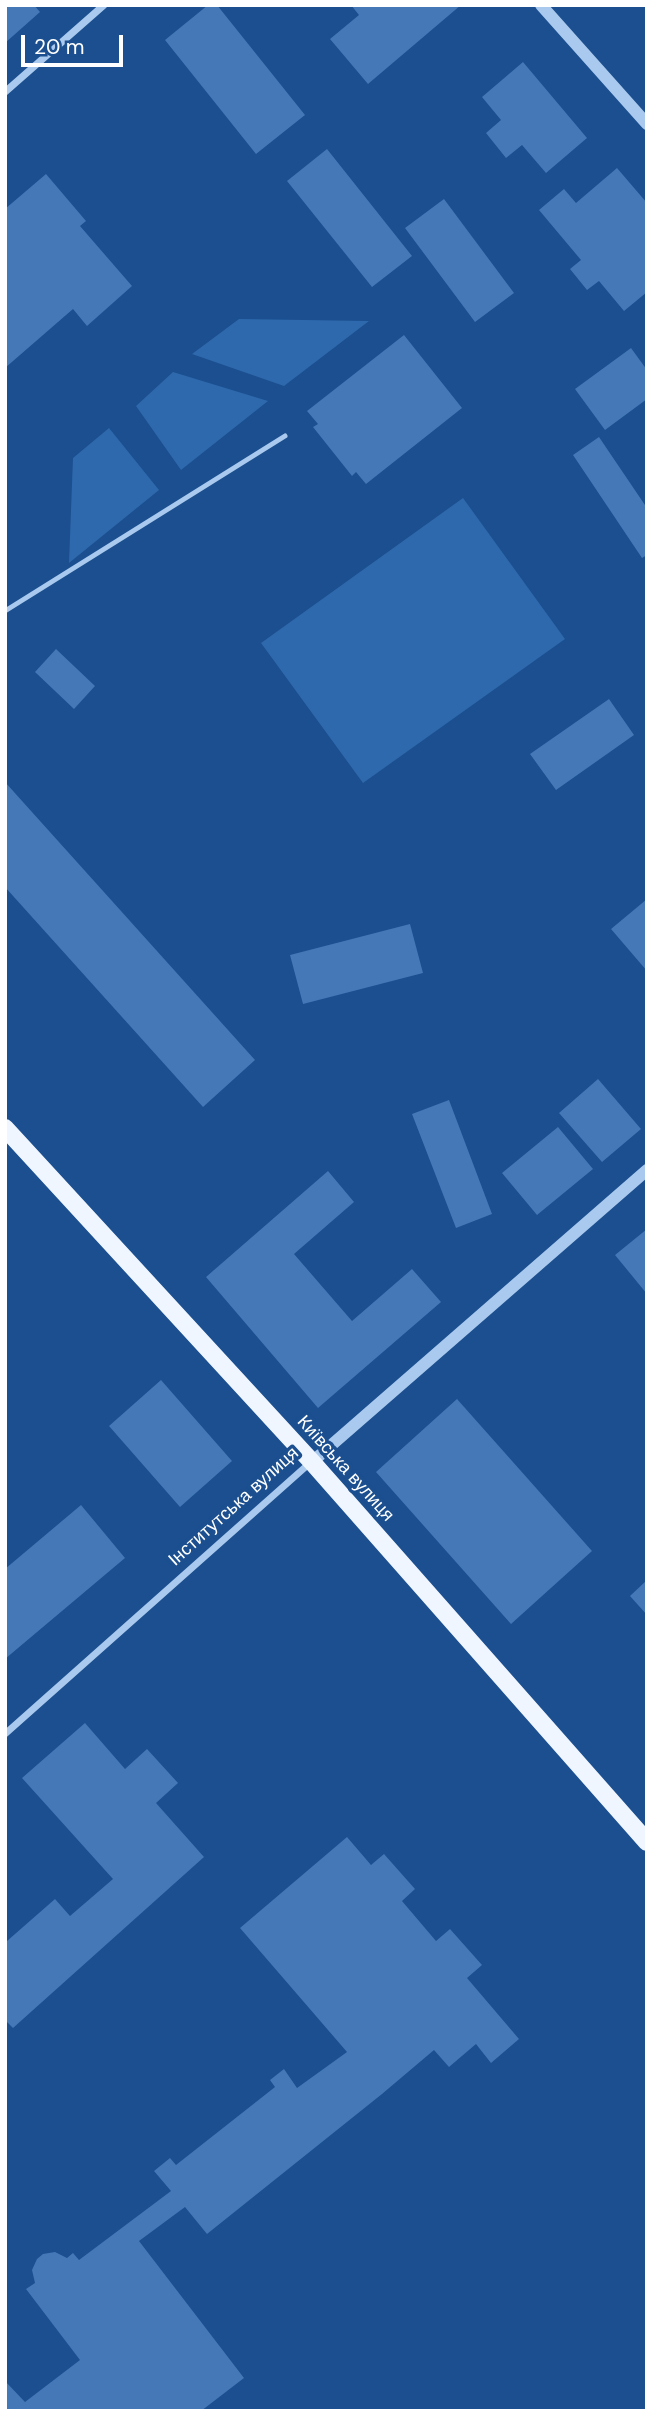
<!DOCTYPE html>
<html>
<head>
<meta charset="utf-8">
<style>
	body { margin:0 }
	#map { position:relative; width:652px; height:2416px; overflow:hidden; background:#1b4f8f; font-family:"DM Sans",sans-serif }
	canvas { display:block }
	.frame { position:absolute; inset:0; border:7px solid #fff; pointer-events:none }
	.scale { position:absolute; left:21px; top:35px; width:102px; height:32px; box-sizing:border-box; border:4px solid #fff; border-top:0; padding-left:9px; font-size:21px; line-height:24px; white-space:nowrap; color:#fff; -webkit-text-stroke:5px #1b4f8f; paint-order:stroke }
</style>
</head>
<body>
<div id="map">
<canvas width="652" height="2416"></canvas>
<div class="frame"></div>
<div class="scale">20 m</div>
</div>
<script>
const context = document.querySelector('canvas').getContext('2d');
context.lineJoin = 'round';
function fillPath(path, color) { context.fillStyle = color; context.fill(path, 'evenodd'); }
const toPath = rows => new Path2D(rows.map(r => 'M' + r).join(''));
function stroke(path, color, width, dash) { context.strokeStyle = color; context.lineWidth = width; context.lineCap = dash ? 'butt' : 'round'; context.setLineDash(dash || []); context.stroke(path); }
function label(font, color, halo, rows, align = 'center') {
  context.font = font + ' "DM Sans",sans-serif'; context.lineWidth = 7; context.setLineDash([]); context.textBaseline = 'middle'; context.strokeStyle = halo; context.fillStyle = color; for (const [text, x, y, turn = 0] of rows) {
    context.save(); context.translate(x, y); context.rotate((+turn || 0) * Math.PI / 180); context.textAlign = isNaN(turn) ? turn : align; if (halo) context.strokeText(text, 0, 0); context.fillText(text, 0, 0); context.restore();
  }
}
const green = toPath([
	[239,319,369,321,284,386,192,354],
	[173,372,268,401,181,470,136,406],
	[109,428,159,490,69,563,73,458],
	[463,498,565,639,363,783,261,643]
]);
const building = toPath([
	[5,5,34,5,40,12,5,43],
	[208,5,217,5,305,115,256,154,165,40],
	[351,5,461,5,368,84,330,39,359,15],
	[523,62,587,138,546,173,522,145,506,158,486,133,501,120,482,97],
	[327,149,412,256,372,287,287,181],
	[617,168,647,203,647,292,624,311,599,281,587,290,570,269,581,260,539,210,564,189,576,203],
	[46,174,86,221,80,226,132,286,87,326,73,309,5,368,5,209],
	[444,199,514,293,475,322,405,228],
	[404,335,462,408,366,484,356,472,352,476,313,427,318,424,307,411],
	[631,348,647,370,647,399,605,430,575,389],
	[599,437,647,508,647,555,642,558,573,455],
	[56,649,95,686,74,709,35,672],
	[609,699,634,735,556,790,530,754],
	[5,782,255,1060,203,1107,5,887],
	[647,899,647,971,611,929],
	[410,924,423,973,303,1004,290,955],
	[598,1079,641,1129,602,1162,559,1113],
	[449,1100,492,1214,456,1228,412,1114],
	[558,1127,593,1169,537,1215,502,1173],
	[328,1171,354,1202,294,1254,352,1321,412,1269,441,1302,318,1408,206,1277],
	[647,1229,647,1294,615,1255],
	[161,1380,232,1461,180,1507,109,1426],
	[457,1399,592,1551,511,1624,376,1472],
	[81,1505,125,1558,5,1659,5,1569],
	[647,1580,647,1615,630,1596],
	[85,1723,125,1769,147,1749,178,1783,156,1803,204,1857,13,2028,5,2020,5,1939,7,1941,55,1899,70,1916,113,1879,22,1778],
	[347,1837,371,1865,384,1854,415,1889,402,1901,436,1941,450,1929,482,1965,467,1978,519,2039,491,2063,476,2044,449,2067,434,2050,382,2094,207,2234,185,2207,139,2241,244,2378,201,2411,5,2411,5,2381,25,2402,80,2360,26,2289,35,2283,32,2270,37,2259,43,2254,55,2252,67,2258,73,2253,79,2260,171,2191,154,2171,170,2158,176,2165,275,2087,270,2080,284,2069,297,2088,347,2052,240,1928]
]);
const service = toPath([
	[5,611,285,436]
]);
const minor = toPath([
	[5,92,104,5],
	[5,1734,311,1462]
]);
const tertiary = toPath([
	[541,5,647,124],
	[312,1462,647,1170]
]);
const primary = toPath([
	[5,1128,312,1462,647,1842]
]);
const streetNames = [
	["Київська вулиця",345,1469,48],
	["Інститутська вулиця",234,1507,-42]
];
fillPath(green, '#2e69ad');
fillPath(building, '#4478b7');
stroke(service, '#a9c9ee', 5);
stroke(minor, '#a9c9ee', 7);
stroke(tertiary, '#a9c9ee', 12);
stroke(primary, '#f0f6ff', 18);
label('18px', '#fff', '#1b4f8f', streetNames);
</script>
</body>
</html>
